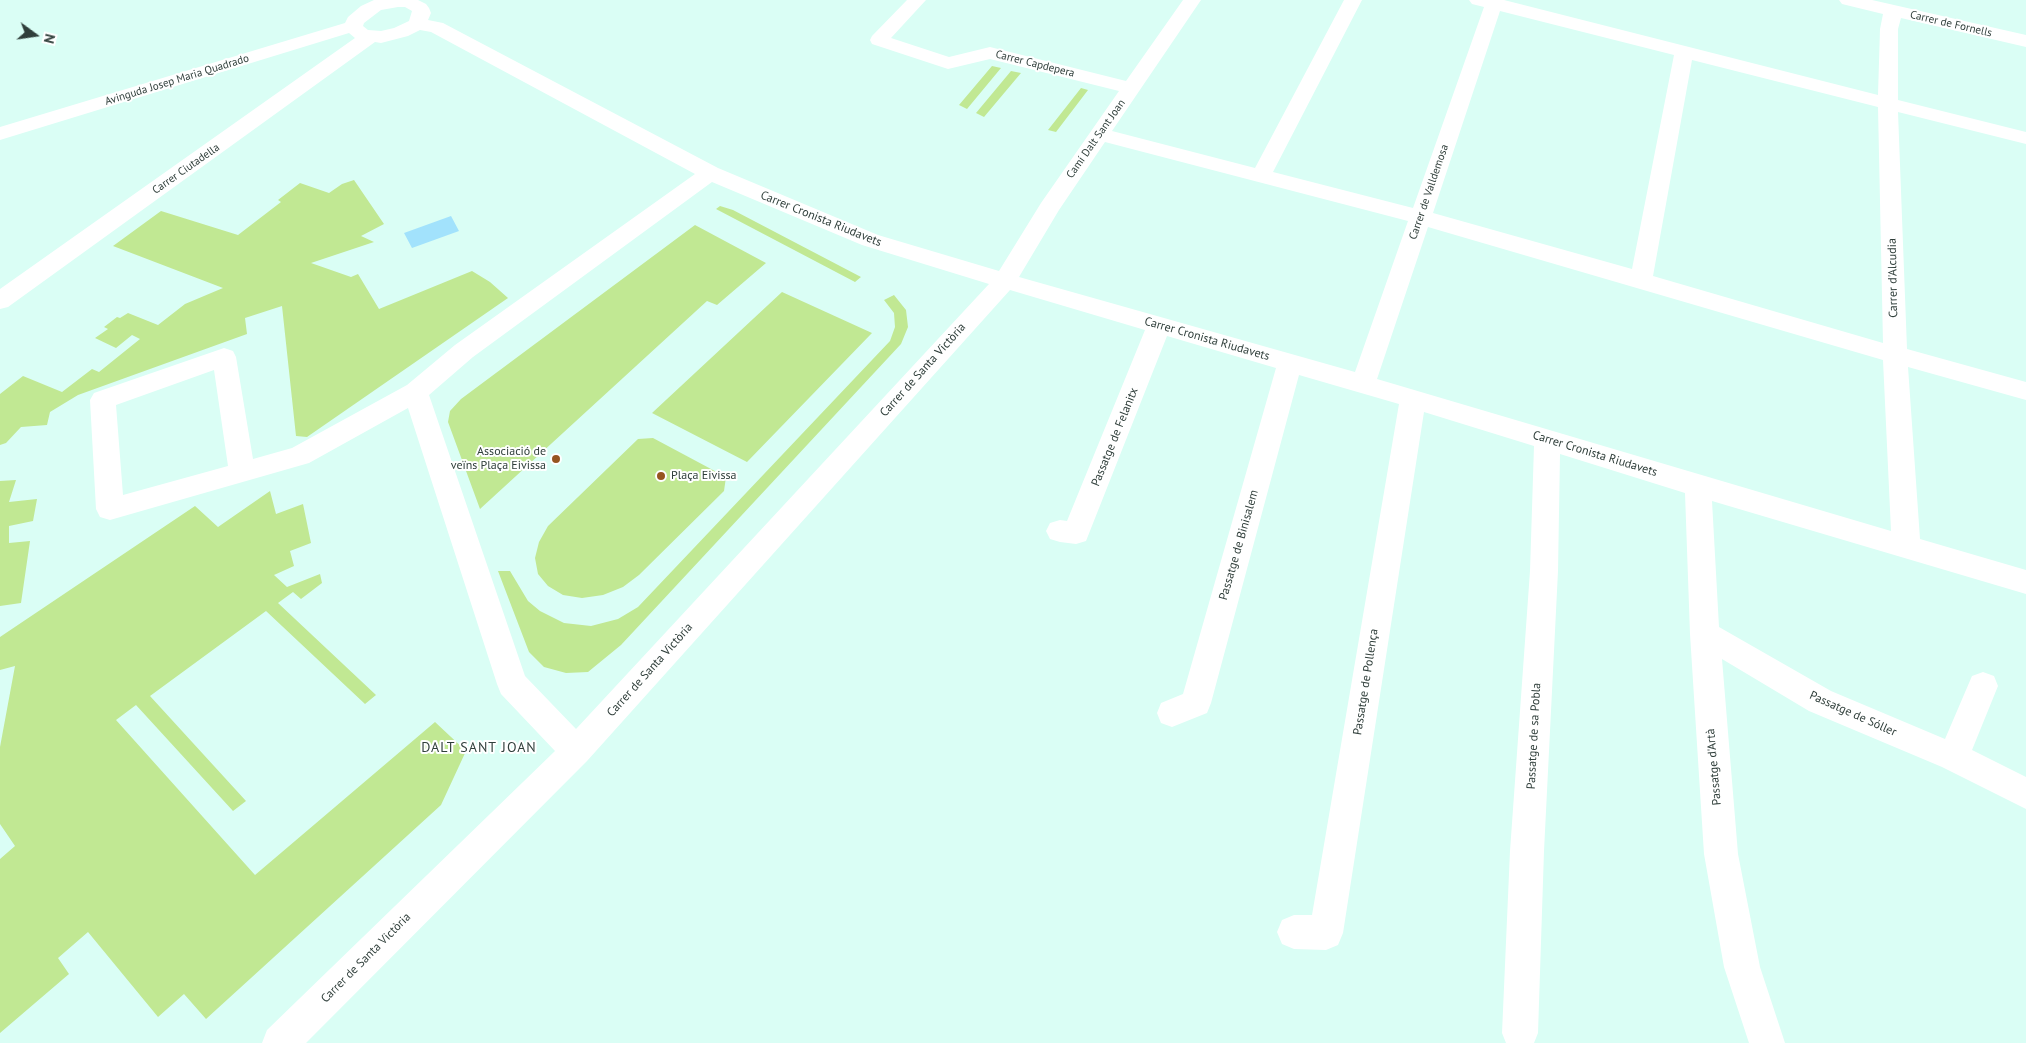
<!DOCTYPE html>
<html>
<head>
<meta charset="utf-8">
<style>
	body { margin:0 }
	#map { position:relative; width:2026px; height:1043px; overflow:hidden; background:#dafef5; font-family:"PT Sans",sans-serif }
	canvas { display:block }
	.north { position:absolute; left:10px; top:10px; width:50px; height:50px; -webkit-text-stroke:4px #fff; paint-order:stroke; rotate:104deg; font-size:14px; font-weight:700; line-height:20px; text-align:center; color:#303f3b }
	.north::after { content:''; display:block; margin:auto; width:18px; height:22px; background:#303f3b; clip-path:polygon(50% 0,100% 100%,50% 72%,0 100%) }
</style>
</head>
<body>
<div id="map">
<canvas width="2026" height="1043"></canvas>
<div class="north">N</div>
</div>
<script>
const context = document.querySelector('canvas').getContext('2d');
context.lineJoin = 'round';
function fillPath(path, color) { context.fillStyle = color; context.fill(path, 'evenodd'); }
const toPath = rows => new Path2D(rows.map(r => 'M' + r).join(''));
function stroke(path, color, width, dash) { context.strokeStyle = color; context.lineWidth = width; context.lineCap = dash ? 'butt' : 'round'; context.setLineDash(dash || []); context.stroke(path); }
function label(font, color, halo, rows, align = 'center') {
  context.font = font + ' "PT Sans",sans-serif'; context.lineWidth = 4; context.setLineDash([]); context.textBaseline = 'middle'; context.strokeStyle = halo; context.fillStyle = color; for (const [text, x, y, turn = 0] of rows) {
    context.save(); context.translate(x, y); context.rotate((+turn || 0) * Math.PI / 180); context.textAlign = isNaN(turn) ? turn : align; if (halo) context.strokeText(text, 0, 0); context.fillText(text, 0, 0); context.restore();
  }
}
const green = toPath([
	[992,66,1001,68,967,109,959,105],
	[1011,71,1021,73,984,117,976,113],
	[1081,88,1088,90,1056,132,1048,130],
	[354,180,384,224,361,236,374,242,311,263,351,277,358,274,379,309,472,271,490,282,508,298,307,437,296,436,282,306,245,318,247,334,78,395,50,412,47,425,21,427,6,443,0,445,0,394,23,376,62,392,92,369,99,372,140,339,132,335,116,348,95,338,108,329,104,327,117,317,120,318,128,313,158,325,185,304,223,288,113,246,161,211,238,235,281,202,278,200,300,183,329,193,342,184],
	[720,206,733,210,861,277,855,282,716,209],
	[695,225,766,263,717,305,707,301,480,509,448,422,450,411,461,399],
	[782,292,872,333,747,462,652,413],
	[894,295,906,310,908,327,901,344,621,645,588,672,566,673,544,667,529,652,498,571,510,571,528,601,540,611,564,623,591,626,618,619,638,607,890,341,895,327,894,313,884,300],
	[653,438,726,477,724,491,639,575,623,587,603,595,582,598,563,595,548,586,538,574,535,558,539,542,548,526,638,439],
	[16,480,9,502,37,499,33,521,9,526,9,543,30,541,21,603,0,606,0,481],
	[270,491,276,514,303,504,311,543,290,551,294,566,274,575,287,587,320,574,322,583,301,599,293,592,278,603,376,695,365,704,266,611,150,696,246,801,233,811,136,705,116,720,255,875,435,722,466,751,441,805,206,1019,184,994,158,1017,88,932,58,958,69,974,0,1033,0,859,15,846,0,824,0,747,15,666,0,670,0,637,195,506,218,527]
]);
const water = toPath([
	[451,216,459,231,412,248,404,233]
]);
const minor = toPath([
	[374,0,418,0,426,4,429,8,431,13,428,20,443,23,718,168,878,235,999,271,1041,203,1119,91,990,59,948,69,872,44,870,40,872,36,907,0,926,0,891,38,949,57,990,47,1126,81,1183,0,1201,0,1112,131,1255,168,1344,0,1362,0,1273,172,1413,208,1484,7,1472,4,1469,0,1504,0,1878,95,1880,29,1883,14,1842,4,1839,0,1872,0,2026,35,2026,47,1901,18,1898,29,1898,100,2026,132,2026,144,1898,112,1907,349,2026,382,2026,400,1908,367,1920,539,2026,570,2026,594,1712,501,1719,627,1831,691,1945,739,1972,676,1983,672,1994,676,1998,686,1972,750,2026,777,2026,809,1942,767,1809,711,1722,659,1738,854,1760,967,1785,1043,1749,1043,1724,967,1704,854,1690,634,1685,493,1560,454,1558,571,1544,851,1538,1033,1534,1043,1506,1043,1502,1033,1510,851,1530,571,1534,446,1424,412,1343,933,1338,945,1326,950,1294,949,1282,944,1277,932,1282,920,1294,915,1312,915,1399,404,1299,375,1211,703,1207,713,1172,727,1161,723,1157,713,1161,703,1183,694,1276,368,1167,336,1086,541,1076,544,1060,542,1050,539,1046,531,1050,523,1060,520,1067,521,1145,330,1010,290,587,761,306,1043,262,1043,267,1030,555,751,501,694,497,684,408,408,309,463,110,520,100,517,96,509,90,400,94,393,224,348,233,351,236,357,253,459,292,448,407,385,455,345,695,174,431,32,420,30,408,36,381,43,375,42,8,307,0,309,0,289,355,38,349,33,0,140,0,127,345,23,348,17,361,6,374,0],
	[398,7,405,7,412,11,409,21,394,28,381,31,368,30,363,26,364,23,381,10,398,7],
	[1500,11,1674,55,1632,269,1433,213,1500,11],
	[1692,60,1878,107,1883,343,1653,276,1692,60],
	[1105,142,1408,221,1355,372,1019,277,1059,210,1105,142],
	[712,182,862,245,989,284,576,729,525,676,429,395,473,357,712,182],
	[1428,227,1883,360,1891,531,1377,379,1428,227],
	[214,370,228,466,123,495,116,405,214,370]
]);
const markers = [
	[556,459,5,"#965520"],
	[661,476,5,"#965520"]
];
const farStreetnames = [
	["Carrer de Fornells",1951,24,13],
	["Carrer Capdepera",1035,64,14],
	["Avinguda Josep Maria Quadrado",177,80,-17],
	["Camí Dalt Sant Joan",1096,139,-55],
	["Carrer Ciutadella",186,169,-35],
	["Carrer de Valldemosa",1429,192,-71]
];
const streetNames = [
	["Carrer Cronista Riudavets",821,219,22],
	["Carrer d'Alcudia",1893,278,-91],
	["Carrer Cronista Riudavets",1207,339,16],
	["Carrer de Santa Victòria",923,370,-48],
	["Passatge de Felanitx",1115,437,-68],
	["Carrer Cronista Riudavets",1595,454,17],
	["Passatge de Binisalem",1239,545,-74],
	["Carrer de Santa Victòria",650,670,-48],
	["Passatge de Pollença",1366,682,-81],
	["Passatge de Sóller",1853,714,24],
	["Passatge de sa Pobla",1534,736,-87],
	["Passatge d'Artà",1714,767,-95],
	["Carrer de Santa Victòria",366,958,-45]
];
const poiNames = [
	["Associació de",546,452],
	["veïns Plaça Eivissa",546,466],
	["Plaça Eivissa",671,476,"left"]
];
const neighbourhoodNames = [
	["DALT SANT JOAN",479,748]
];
fillPath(green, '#c1e893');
fillPath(water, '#a2e2fc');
fillPath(minor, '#fff');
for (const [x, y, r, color] of markers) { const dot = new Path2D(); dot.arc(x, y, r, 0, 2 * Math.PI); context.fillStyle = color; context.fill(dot); stroke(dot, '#fff', 2); }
label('11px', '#303f3b', '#fff', farStreetnames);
label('12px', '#303f3b', '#fff', streetNames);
label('12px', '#303f3b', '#fff', poiNames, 'right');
context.letterSpacing = '1px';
label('14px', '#303f3b', '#fff', neighbourhoodNames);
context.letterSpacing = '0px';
</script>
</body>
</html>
